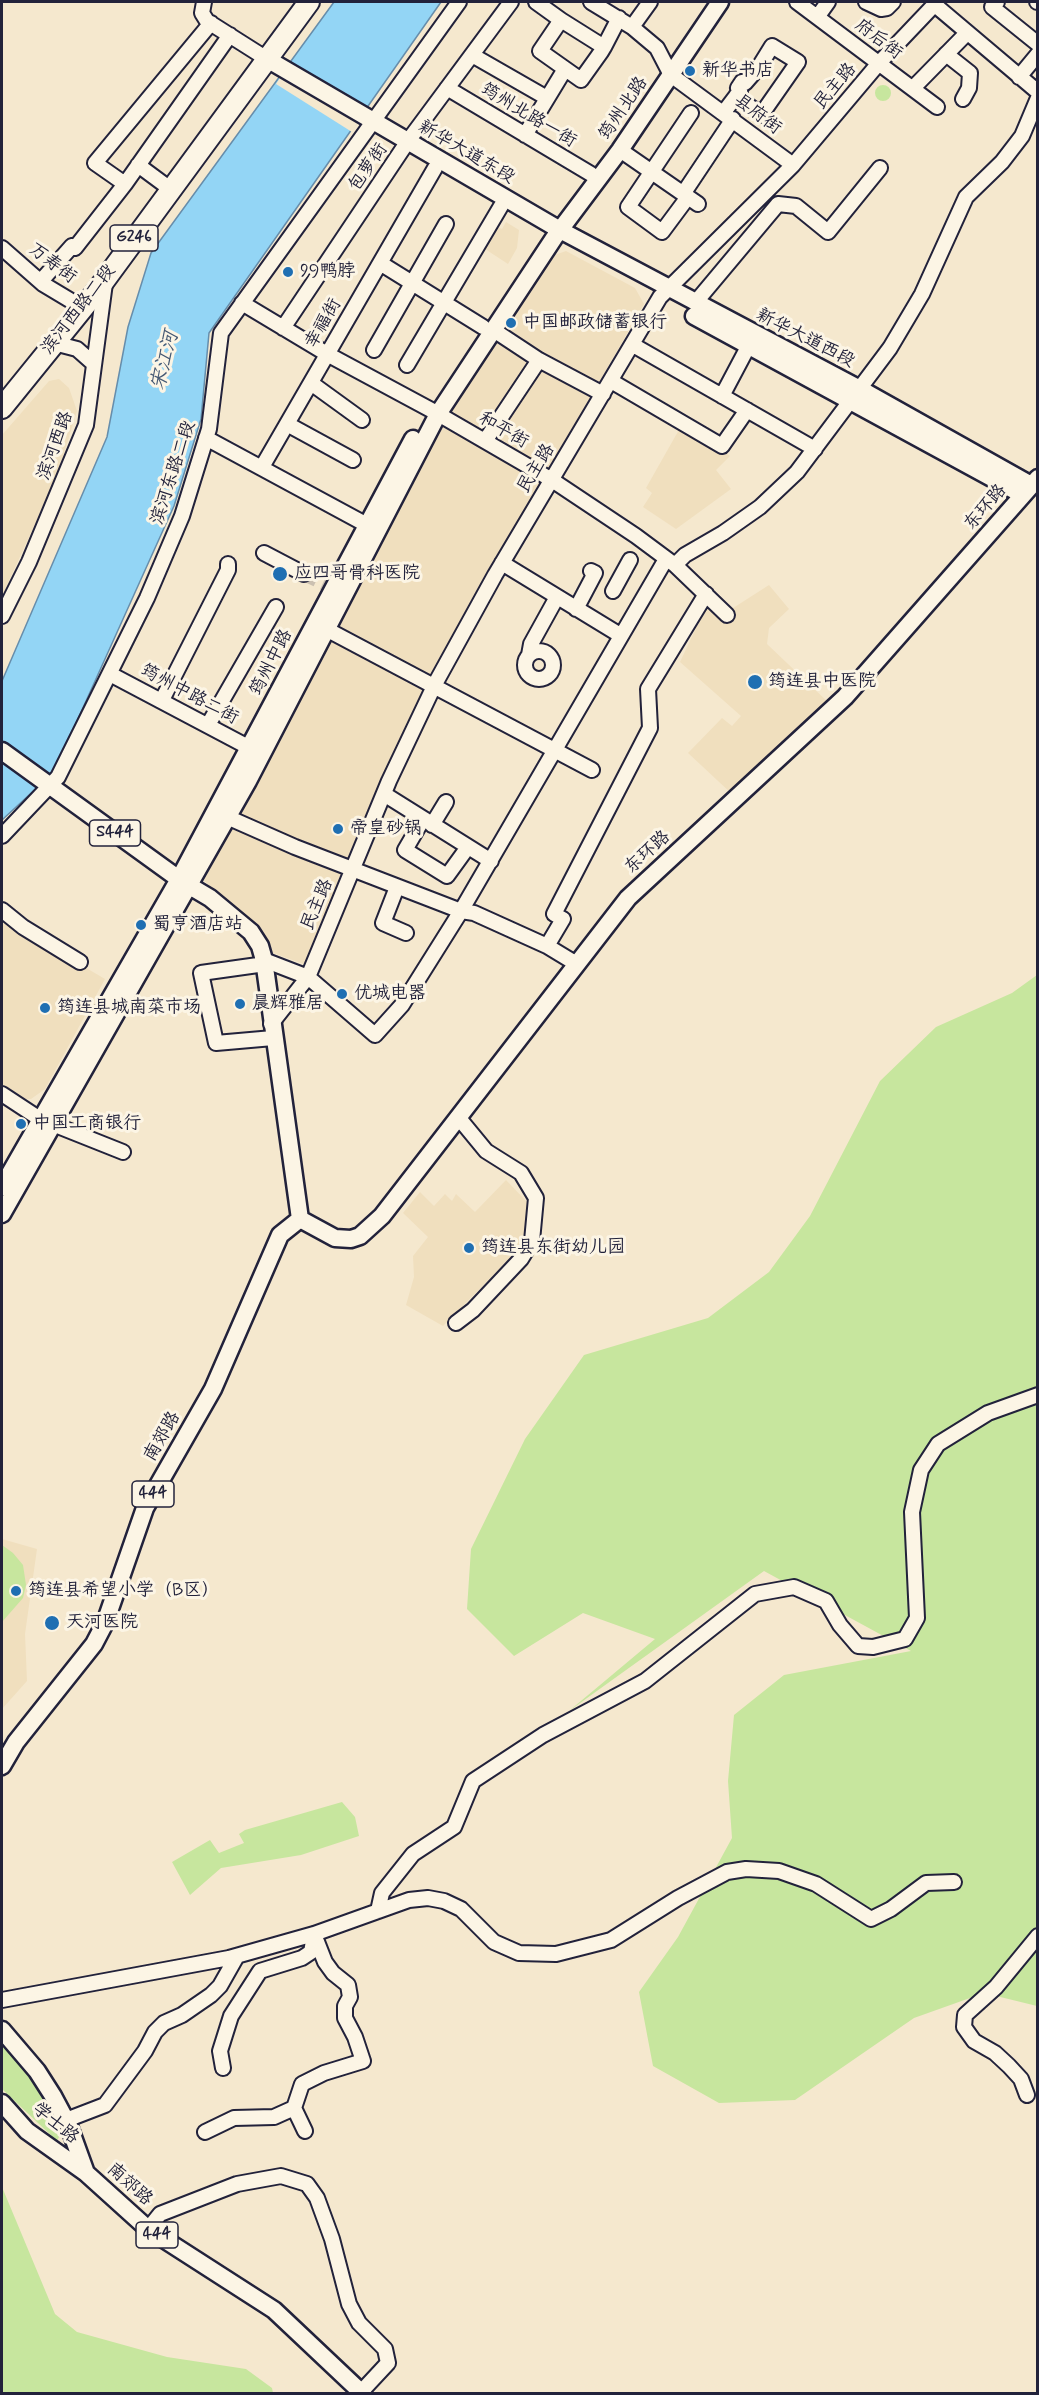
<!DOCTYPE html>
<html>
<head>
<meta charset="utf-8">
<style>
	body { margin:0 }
	#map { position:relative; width:1039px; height:2395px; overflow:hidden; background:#f5e8ce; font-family:Mynerve,sans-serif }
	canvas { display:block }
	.frame { position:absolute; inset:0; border:3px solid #22223b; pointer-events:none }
</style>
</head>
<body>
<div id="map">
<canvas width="1039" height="2395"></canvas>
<div class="frame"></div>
</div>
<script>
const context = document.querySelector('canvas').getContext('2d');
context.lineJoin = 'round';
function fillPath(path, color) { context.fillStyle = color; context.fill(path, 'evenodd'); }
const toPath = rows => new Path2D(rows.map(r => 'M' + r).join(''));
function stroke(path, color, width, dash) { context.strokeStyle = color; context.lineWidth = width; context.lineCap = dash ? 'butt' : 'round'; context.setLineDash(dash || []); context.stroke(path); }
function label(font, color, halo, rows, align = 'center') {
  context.font = font + ' Mynerve,"LXGW WenKai TC",sans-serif'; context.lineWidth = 6; context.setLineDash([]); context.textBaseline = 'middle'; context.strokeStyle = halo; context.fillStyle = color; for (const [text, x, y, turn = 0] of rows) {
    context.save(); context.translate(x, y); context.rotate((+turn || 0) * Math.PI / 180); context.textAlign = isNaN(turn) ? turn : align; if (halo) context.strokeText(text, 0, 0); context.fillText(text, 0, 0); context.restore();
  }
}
const built = toPath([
	[506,222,519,230,517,248,508,264,482,247,496,226,502,229],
	[566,251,635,288,644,304,499,557,381,784,309,957,304,964,273,953,254,924,204,881,289,708,435,428,543,259],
	[59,379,69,388,77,411,57,476,2,596,2,435,49,381],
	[680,428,715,445,730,456,716,470,731,489,676,529,643,507,652,493,646,488],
	[769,585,789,609,769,628,767,644,829,703,732,794,688,753,722,718,732,726,741,716,680,662,713,592,730,610],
	[2,914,35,938,105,979,45,1089,31,1099,24,1099,2,1086],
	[506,1180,528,1203,527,1241,443,1326,406,1305,414,1277,413,1256,428,1237,403,1213,420,1192,434,1206,445,1194,452,1201,456,1194,475,1212],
	[2,1539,37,1549,25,1634,27,1681,2,1709]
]);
const green = toPath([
	'875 93a8 8 0 1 1 16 0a8 8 0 1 1-16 0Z',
	[1037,975,1037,2006,984,1993,914,2018,795,2100,719,2103,653,2066,639,1992,678,1937,732,1838,728,1781,734,1715,784,1675,911,1651,764,1571,569,1711,655,1639,583,1613,514,1656,467,1609,471,1549,525,1439,584,1355,708,1318,769,1272,810,1216,880,1081,936,1027,1012,993],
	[2,1545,13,1553,23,1565,26,1585,23,1598,2,1622],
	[342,1802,355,1817,359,1836,301,1855,221,1868,190,1895,172,1862,210,1840,219,1853,244,1843,239,1834,245,1830],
	[2,2036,52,2105,60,2135,57,2141,2,2089],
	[2,2187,55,2314,77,2332,167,2357,246,2369,272,2388,273,2393,2,2393]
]);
const water = toPath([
	[334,2,441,2,209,333,201,419,174,506,54,772,2,820,2,681,107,437,128,327,151,253,334,2]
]);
const pier = toPath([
	[290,62,366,109,352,132,276,84]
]);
const minorTunnel = toPath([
	[304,574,327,585]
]);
const minor = toPath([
	[204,2,202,13,207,21,267,59],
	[536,2,561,20],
	[591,2,632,27,657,48,671,75,793,165],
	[797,2,937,107],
	[866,2,881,9,887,8,893,2],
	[997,2,992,7,1038,44],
	[1037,2,1038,2],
	[935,5,1038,92],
	[818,16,828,2],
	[632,27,650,2],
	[604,47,561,20,540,51,581,80,601,52,604,47,619,18],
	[946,54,970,73,969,88,963,99],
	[472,55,547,98],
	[1019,77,1038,54],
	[447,88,591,174],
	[913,88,967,33],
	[724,112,740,91,738,88,742,82,745,83,759,67,772,46,798,62,761,115,736,96],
	[525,135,565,69],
	[620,150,698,204],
	[138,165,169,188],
	[125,184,95,163,211,23],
	[683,194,733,119],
	[688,197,662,232,628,207,691,113],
	[2,248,43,284,83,308],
	[380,263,483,327],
	[41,281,72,246,75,248,125,184,230,35],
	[242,303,327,354,433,411,552,480,636,536,675,565,727,615],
	[695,303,778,204,796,206,828,232,880,168],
	[283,328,408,141,511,2],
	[492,329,539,360,603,394],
	[54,343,77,349,94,364],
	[633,345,815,449],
	[374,350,446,224],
	[407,365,501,206],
	[611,381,722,446,747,410],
	[311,383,362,420],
	[722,396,749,345],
	[287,424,353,460],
	[206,438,367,525],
	[485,441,539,360],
	[262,467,435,168],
	[264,553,304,574],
	[502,563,620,635],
	[675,565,685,555,723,533,760,507,797,472,890,348,922,294,966,197,1002,162,1022,136,1038,98],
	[613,591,630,560],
	[576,609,595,573,591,571],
	[2,616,29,562,86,425,105,283],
	[326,629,592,770],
	'525 665a14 14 0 1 1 28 0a14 14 0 1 1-28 0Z',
	[529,655,531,644,557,597],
	[110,674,250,748],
	[162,700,228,570,228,564],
	[208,725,276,607],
	[384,794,491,861],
	[227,817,295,847,461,911,474,913,547,946,575,963],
	[423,819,405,850,447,876,468,847],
	[432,825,446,802],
	[2,836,58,777,147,598,182,516,209,429,221,333,459,2],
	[397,887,383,923,406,933],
	[2,910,23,927,80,962],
	[547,946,563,919,554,914,650,728,648,689,706,594],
	[271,1024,308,977,389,781,435,684,495,575,660,297,793,165,879,63,937,2],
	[273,1038,216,1043,201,973,258,965,264,960,308,977,375,1035,402,1005,461,911,666,559],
	[2,1094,40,1119,123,1152],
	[456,1323,473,1310,521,1259,532,1241,536,1198,521,1173,486,1151,458,1117],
	[378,1911,382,1893,413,1854,454,1827,473,1781,543,1735,645,1681,755,1594,794,1587,826,1601,840,1625,858,1646,873,1647,905,1639,917,1618,912,1512,921,1470,938,1444,988,1413,1038,1395],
	[2,2000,229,1958,314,1934,409,1900,428,1898,444,1901,461,1909,494,1942,519,1953,556,1954,611,1940,678,1898,727,1872,746,1869,779,1871,816,1884,871,1919,891,1909,926,1883,954,1882],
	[223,2068,220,2051,231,2016,260,1971,302,1958,311,1952,314,1936],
	[1027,2095,1021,2079,1009,2066,995,2053,974,2041,964,2027,965,2015,996,1987,1038,1936],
	[66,2120,105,2105,145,2051,155,2032,164,2023,182,2015,211,1995,220,1986,237,1956],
	[305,2131,294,2108,302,2084,324,2073,363,2061,355,2037,345,2018,345,2006,350,1997,348,1985,333,1973,325,1962,314,1934],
	[205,2132,234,2118,274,2117,294,2108],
	[148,2229,160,2214,237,2184,281,2176,307,2184,317,2198,332,2239,349,2304,359,2323,385,2349,388,2363,361,2392]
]);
const major = toPath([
	[267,59,560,230,860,389,1031,485],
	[694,316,1023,495],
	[2,751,183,882,210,898,251,932,260,946,264,960,300,1219],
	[2,1187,179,879,413,439],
	[2,1214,248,781,438,414,554,238,620,150,720,2],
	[300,1219,335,1238,351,1239,360,1236,382,1216,628,898,845,697,1038,478],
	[2,1766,16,1742,94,1644,105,1623,145,1508,213,1389,280,1235,300,1219],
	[2,2030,37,2071,53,2096,69,2126,86,2173,148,2229,274,2310,363,2394],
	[2,2103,27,2131,86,2173]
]);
const highway = toPath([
	[2,408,96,292,309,2]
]);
const markers = [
	[690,71,6,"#1f6fb2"],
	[288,272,6,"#1f6fb2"],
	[511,323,6,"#1f6fb2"],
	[280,574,8,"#1f6fb2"],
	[755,682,8,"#1f6fb2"],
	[338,829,6,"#1f6fb2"],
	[141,925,6,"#1f6fb2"],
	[342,994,6,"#1f6fb2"],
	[240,1004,6,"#1f6fb2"],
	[45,1008,6,"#1f6fb2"],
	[21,1124,6,"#1f6fb2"],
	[469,1248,6,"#1f6fb2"],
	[16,1591,6,"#1f6fb2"],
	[52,1623,8,"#1f6fb2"]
];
const shields = [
	[134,238,48],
	[115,833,51],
	[153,1494,42],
	[157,2235,42]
];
const shieldNames = [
	["G246",134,238],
	["S444",115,833],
	["444",153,1494],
	["444",157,2235]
];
const streetNames = [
	["府后街",878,40,37],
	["民主路",836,87,-50],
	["筠州北路",624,109,-56],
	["县府街",757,115,37],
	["筠州北路一街",528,116,31],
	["新华大道东段",466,153,30],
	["包萝街",369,168,-56],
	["万寿街",52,264,37],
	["滨河西路二段",79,310,-52],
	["幸福街",324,324,-60],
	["新华大道西段",805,339,27],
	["和平街",503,431,30],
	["滨河西路",56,446,-70],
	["民主路",537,469,-59],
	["滨河东路二段",174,473,-72],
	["东环路",986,508,-49],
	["筠州中路",272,663,-63],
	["筠州中路二街",189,695,28],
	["东环路",648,853,-42],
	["民主路",318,905,-67],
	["南郊路",163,1437,-60],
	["学士路",55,2124,39],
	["南郊路",129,2185,42]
];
const poiNames = [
	["新华书店",702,71],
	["99鸭脖",300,272],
	["中国邮政储蓄银行",523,323],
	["应四哥骨科医院",294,574],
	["筠连县中医院",768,682],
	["帝皇砂锅",350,829],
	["蜀亨酒店站",153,925],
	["优城电器",354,994],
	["晨辉雅居",252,1004],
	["筠连县城南菜市场",57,1008],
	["中国工商银行",33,1124],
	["筠连县东街幼儿园",481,1248],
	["筠连县希望小学（B区）",28,1591],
	["天河医院",66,1623]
];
const waterNames = [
	["宋江河",166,361,-76]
];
fillPath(built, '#f0dfbe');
fillPath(green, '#c7e69e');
fillPath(water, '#93d5f5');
stroke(water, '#668dab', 1.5);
fillPath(pier, '#f5e8ce');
stroke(minorTunnel, '#cbc0b1', 14, [14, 7]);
stroke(minor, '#22223b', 18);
stroke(major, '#22223b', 21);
stroke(highway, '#22223b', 24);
stroke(minor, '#fcf5e5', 14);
stroke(major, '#fcf5e5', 16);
stroke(highway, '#fcf5e5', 20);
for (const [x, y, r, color] of markers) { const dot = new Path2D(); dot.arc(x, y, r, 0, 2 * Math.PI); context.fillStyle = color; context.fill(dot); stroke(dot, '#fcf5e5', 2); }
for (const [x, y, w] of shields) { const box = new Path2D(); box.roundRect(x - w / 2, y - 13, w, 26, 4.5); context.fillStyle = '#fcf5e5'; context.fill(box); stroke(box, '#22223b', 1.5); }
label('bold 16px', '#22223b', null, shieldNames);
label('18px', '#22223b', '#fcf5e5', streetNames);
label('18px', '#22223b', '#fcf5e5', poiNames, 'left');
label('italic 20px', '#445873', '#fcf5e5', waterNames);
</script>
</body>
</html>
